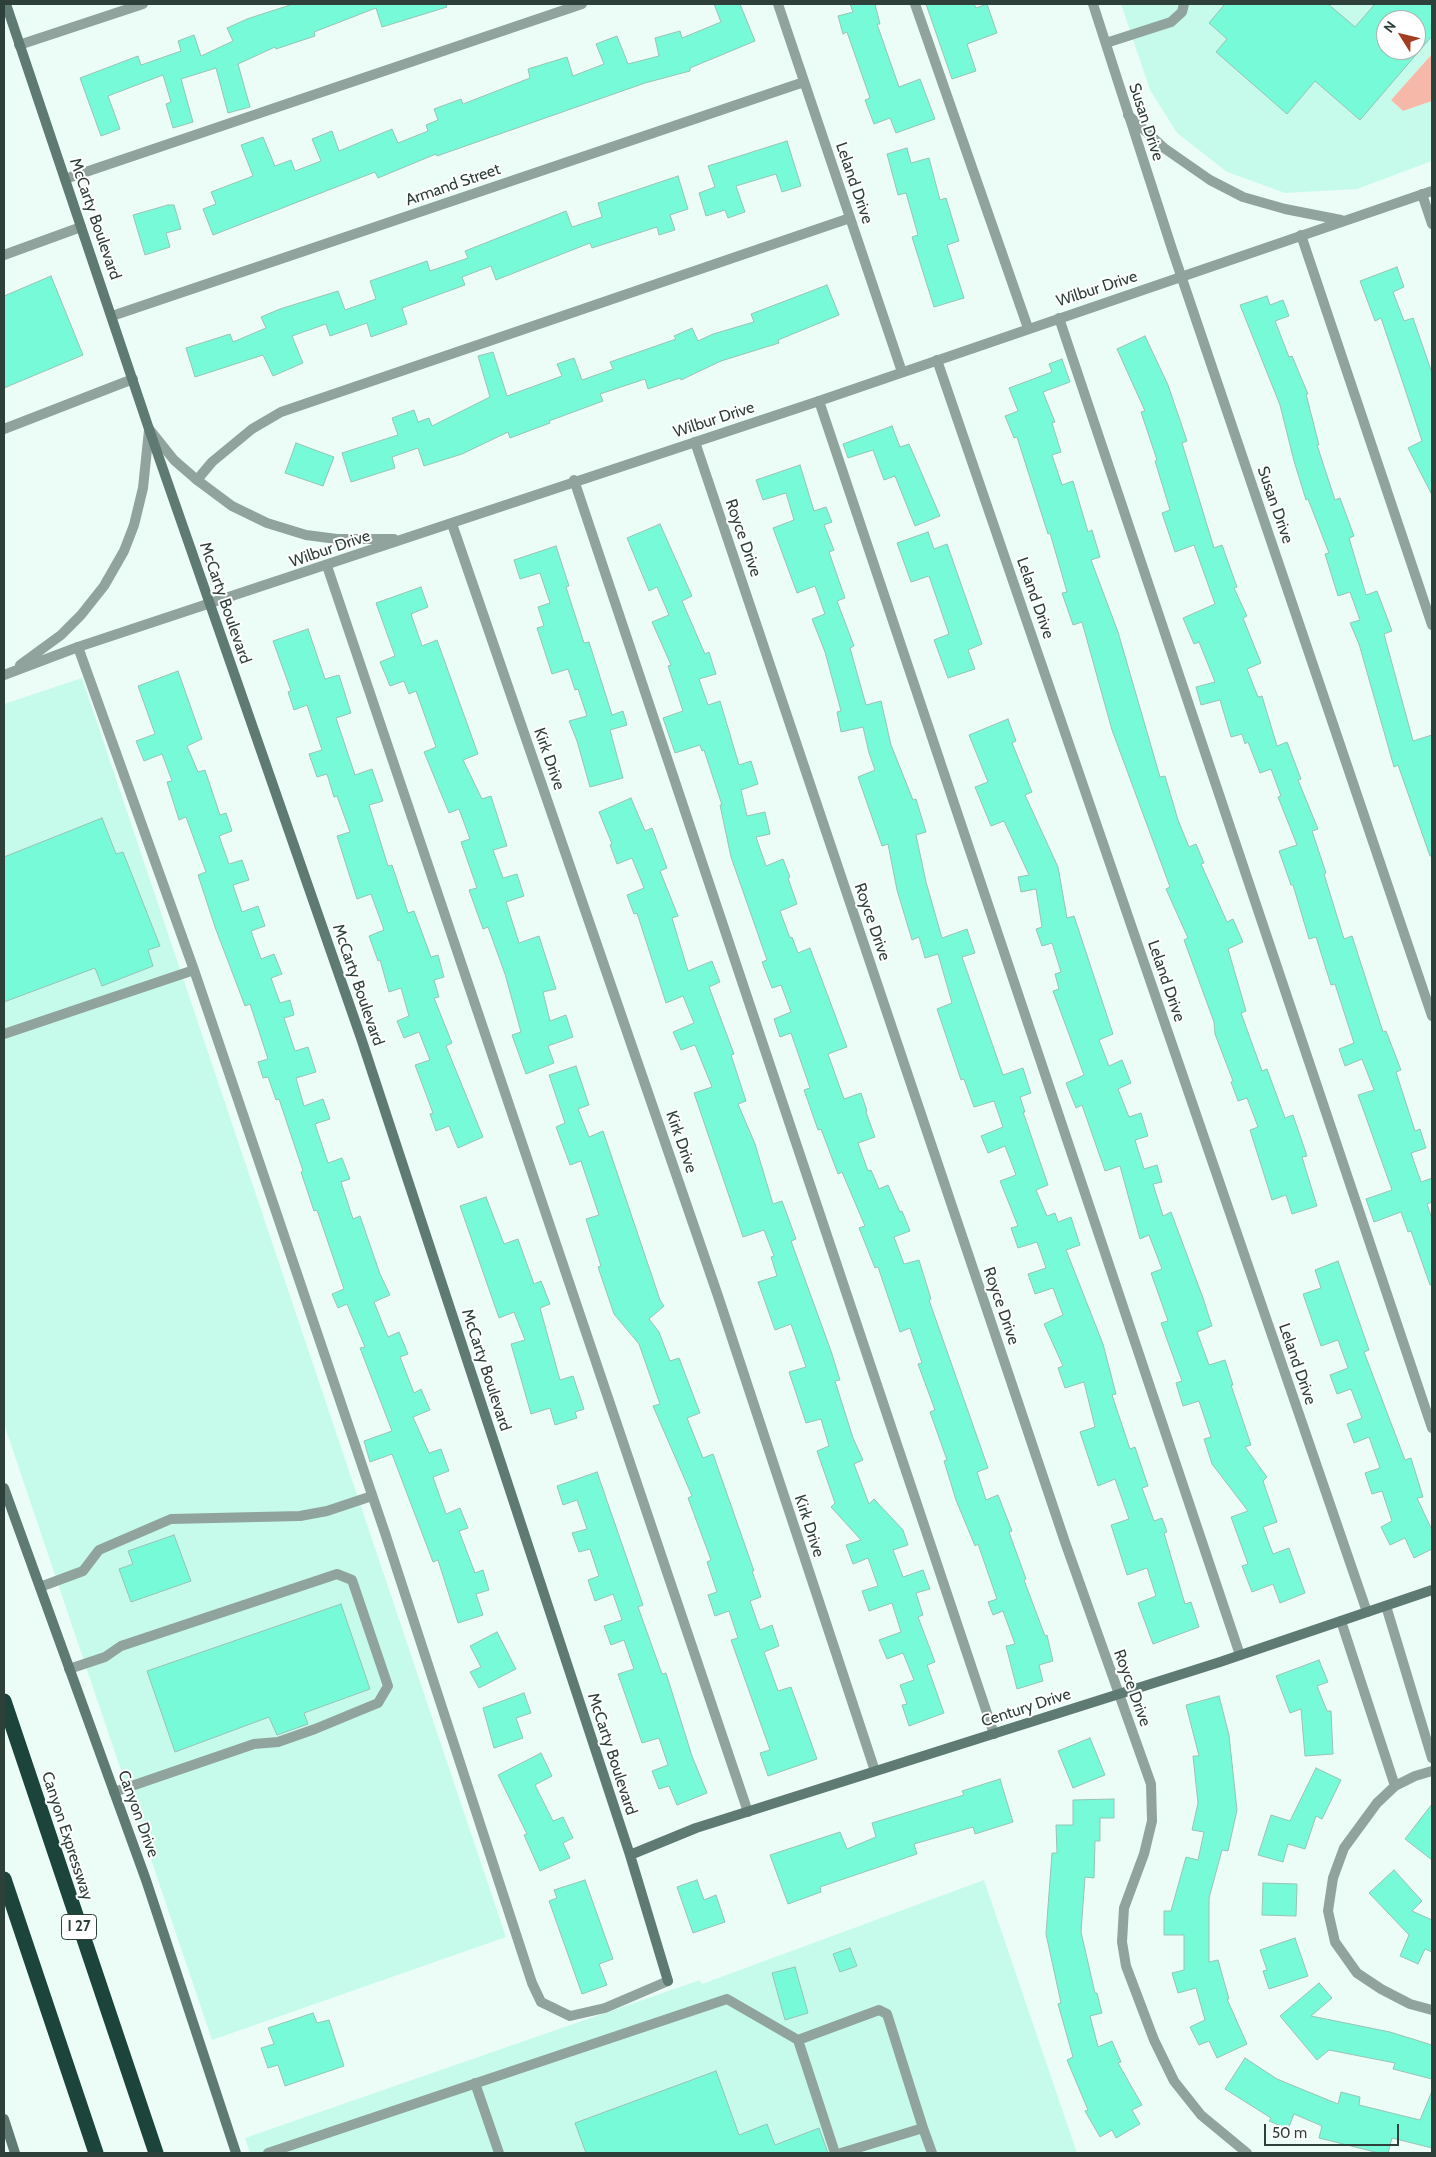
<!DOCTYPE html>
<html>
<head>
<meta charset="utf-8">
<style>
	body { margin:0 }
	#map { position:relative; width:1436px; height:2157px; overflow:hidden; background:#ecfdf7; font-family:Cabin,sans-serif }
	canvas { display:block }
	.frame { position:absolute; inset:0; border:5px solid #2e403a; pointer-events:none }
	.north { position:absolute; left:1376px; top:10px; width:50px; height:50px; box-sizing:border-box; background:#fff; border:1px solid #abb3b0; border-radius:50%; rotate:306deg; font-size:14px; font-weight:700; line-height:20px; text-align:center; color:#2e403a }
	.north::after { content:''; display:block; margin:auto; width:18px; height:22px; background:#a43c1f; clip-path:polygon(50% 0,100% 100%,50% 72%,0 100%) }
	.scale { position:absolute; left:1264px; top:2124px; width:135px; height:22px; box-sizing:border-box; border:2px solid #2e403a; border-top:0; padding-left:6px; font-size:15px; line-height:18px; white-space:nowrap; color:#2e403a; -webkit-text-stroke:4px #fff; paint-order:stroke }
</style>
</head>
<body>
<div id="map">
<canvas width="1436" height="2157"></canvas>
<div class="frame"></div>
<div class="north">N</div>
<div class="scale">50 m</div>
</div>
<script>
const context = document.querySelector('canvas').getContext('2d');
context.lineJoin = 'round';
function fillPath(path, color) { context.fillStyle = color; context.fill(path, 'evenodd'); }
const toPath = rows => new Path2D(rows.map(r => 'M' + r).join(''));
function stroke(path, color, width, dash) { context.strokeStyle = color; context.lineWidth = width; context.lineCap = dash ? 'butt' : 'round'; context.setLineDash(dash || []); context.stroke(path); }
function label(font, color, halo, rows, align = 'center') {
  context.font = font + ' Cabin,sans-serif'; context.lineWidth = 4; context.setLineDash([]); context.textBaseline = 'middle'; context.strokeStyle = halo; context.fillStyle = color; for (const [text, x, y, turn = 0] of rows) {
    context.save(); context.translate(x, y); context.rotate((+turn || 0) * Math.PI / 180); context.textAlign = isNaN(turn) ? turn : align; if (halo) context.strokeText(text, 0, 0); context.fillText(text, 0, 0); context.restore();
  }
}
const built = toPath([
	[1121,4,1432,4,1432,54,1391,100,1403,111,1432,101,1432,161,1357,189,1285,193,1227,172,1177,133,1150,90],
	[1386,20,1416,20,1416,50,1386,50],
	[82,678,506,1937,212,2040,4,1424,4,704],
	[984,1880,1077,2153,250,2153,245,2138,700,1980,702,1984]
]);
const green = toPath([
	[1432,54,1432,101,1403,111,1391,100]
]);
const building = toPath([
	[293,4,446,4,447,7,382,27,376,8,314,32,315,36,276,49,275,47,238,64,250,107,228,113,216,68,181,79,193,122,173,128,166,104,171,102,163,75,108,96,120,129,101,136,80,78,138,56,141,65,181,51,178,41,194,35,201,56,233,41,227,28,247,19,293,4],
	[714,4,740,4,755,41,690,68,690,71,645,83,437,156,436,154,378,178,375,172,213,235,203,209,216,204,211,192,253,176,241,145,263,137,275,166,291,160,295,171,321,161,312,139,332,131,339,151,392,129,398,143,428,131,426,125,438,120,434,109,461,99,463,104,530,78,528,69,567,57,573,76,604,64,596,44,617,36,628,64,659,56,655,38,680,31,682,38,721,22,714,4],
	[850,4,875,4,880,24,877,24,899,87,920,79,935,119,896,133,890,118,874,124,865,100,870,98,847,32,843,34,838,16,853,12,850,4],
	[926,4,974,4,976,8,987,4,997,33,967,44,976,71,952,79,926,4],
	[1225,4,1328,4,1355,27,1375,4,1432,4,1432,36,1360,120,1315,81,1287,114,1216,52,1227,39,1209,23,1225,4],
	[1386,20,1416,20,1416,50,1386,50,1386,20],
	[787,141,801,186,782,192,776,174,736,186,745,212,728,218,725,210,706,216,699,193,715,187,708,166,787,141],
	[907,148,911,163,929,158,940,200,946,198,959,241,947,245,964,298,934,307,912,237,918,235,906,193,898,195,887,154,907,148],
	[678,176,688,209,670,215,675,230,659,235,657,227,592,248,590,243,496,280,491,266,462,277,465,285,402,308,407,324,371,337,367,323,330,336,326,324,292,336,303,363,273,376,263,355,195,377,186,348,230,334,233,342,266,328,261,317,280,309,338,291,345,310,376,299,370,281,427,261,430,271,468,258,465,251,566,211,572,227,602,217,598,203,678,176],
	[168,205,174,205,181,229,166,233,170,247,145,255,133,215,168,205],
	[1397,267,1404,287,1393,292,1404,321,1413,318,1432,373,1432,495,1408,448,1422,441,1402,380,1381,318,1375,321,1360,281,1397,267],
	[51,276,83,355,4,388,4,296,51,276],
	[827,285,839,315,778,340,779,343,721,361,681,380,680,378,648,389,645,379,600,394,603,401,549,421,550,423,510,438,508,432,462,454,424,466,418,448,392,457,395,468,351,482,342,453,398,435,392,418,414,410,418,422,429,418,432,426,490,397,478,356,493,352,507,396,562,376,557,364,574,358,582,380,613,369,610,362,676,339,674,336,692,328,698,341,713,334,754,322,751,314,827,285],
	[1267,296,1270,305,1283,300,1289,316,1275,321,1289,357,1292,356,1308,394,1306,394,1319,445,1317,445,1335,500,1340,498,1354,536,1349,538,1366,595,1377,591,1392,631,1384,634,1413,741,1432,735,1432,856,1430,856,1398,765,1394,767,1359,644,1350,623,1360,620,1350,592,1338,596,1325,554,1329,553,1308,499,1306,500,1294,461,1280,405,1240,305,1267,296],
	[1145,336,1168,385,1187,441,1182,443,1214,548,1222,545,1237,587,1234,588,1247,616,1243,618,1261,663,1247,669,1258,697,1262,696,1277,746,1287,742,1301,779,1298,780,1318,829,1312,831,1326,873,1324,874,1344,939,1352,936,1383,1032,1386,1031,1401,1070,1396,1072,1415,1131,1420,1129,1426,1148,1411,1153,1421,1182,1432,1178,1432,1202,1427,1204,1432,1219,1432,1284,1430,1285,1411,1231,1408,1232,1401,1212,1374,1222,1366,1199,1392,1190,1358,1095,1374,1090,1362,1059,1345,1066,1339,1049,1354,1043,1335,984,1331,985,1316,937,1309,939,1293,885,1291,885,1279,851,1297,845,1278,797,1281,796,1271,769,1260,773,1248,742,1245,744,1242,734,1231,737,1220,700,1201,705,1196,687,1215,682,1199,642,1194,644,1183,618,1215,604,1194,545,1175,552,1162,513,1170,510,1155,461,1157,460,1141,412,1145,411,1117,349,1145,336],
	[1062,359,1070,382,1043,392,1055,422,1052,423,1061,452,1052,455,1062,485,1073,481,1088,532,1092,530,1100,557,1091,560,1118,632,1160,777,1165,776,1178,820,1189,847,1196,844,1204,863,1201,864,1227,922,1233,919,1243,942,1228,949,1246,1011,1241,1013,1262,1071,1267,1069,1285,1118,1293,1115,1307,1156,1302,1157,1317,1206,1292,1214,1286,1195,1272,1200,1250,1130,1258,1127,1247,1098,1238,1101,1231,1082,1233,1081,1215,1034,1214,1022,1184,940,1188,938,1166,889,1170,887,1112,730,1082,622,1073,625,1062,593,1067,592,1050,533,1048,534,1017,437,1014,438,1005,416,1018,411,1009,388,1052,372,1049,364,1062,359],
	[892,426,900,447,909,444,940,516,915,526,895,476,884,480,873,450,848,458,843,444,892,426],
	[296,443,334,457,323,486,285,473,296,443],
	[800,465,814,511,826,507,832,522,824,525,834,550,829,552,845,598,837,601,854,646,850,648,866,705,881,701,891,745,913,800,916,799,926,832,916,835,926,882,942,938,967,929,975,953,962,957,1003,1075,1023,1068,1031,1093,1020,1097,1025,1112,1023,1112,1048,1185,1036,1190,1047,1216,1055,1213,1058,1222,1071,1217,1080,1245,1066,1250,1103,1344,1116,1394,1112,1395,1130,1449,1135,1447,1148,1486,1142,1488,1154,1521,1162,1518,1167,1532,1164,1533,1185,1604,1191,1602,1199,1627,1153,1644,1138,1603,1156,1596,1147,1568,1127,1575,1111,1525,1129,1519,1115,1479,1098,1486,1080,1432,1095,1427,1084,1382,1065,1388,1058,1368,1063,1366,1044,1324,1063,1315,1053,1288,1035,1294,1028,1274,1046,1268,1037,1242,1018,1248,1011,1228,1018,1226,1000,1181,1016,1175,1005,1146,988,1153,981,1136,1003,1127,994,1101,974,1107,964,1079,961,1080,937,1009,952,1003,938,954,925,958,919,937,912,940,897,890,888,844,882,846,858,777,875,770,869,753,863,727,841,732,837,712,841,711,825,652,812,619,825,614,815,586,797,593,773,528,794,520,786,493,763,500,756,480,800,465],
	[660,524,692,596,682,601,705,654,709,652,716,674,699,679,708,705,720,701,739,765,751,761,758,784,741,790,747,816,765,812,770,834,756,837,766,866,783,859,790,877,788,878,797,904,780,911,790,938,792,937,798,953,810,948,847,1047,828,1054,844,1099,861,1093,867,1111,866,1112,875,1137,858,1143,868,1171,871,1170,879,1189,888,1185,900,1212,902,1211,910,1231,894,1237,904,1264,919,1260,931,1299,929,1300,988,1468,977,1472,986,1500,998,1495,1012,1531,1009,1532,1026,1579,1024,1580,1045,1636,1047,1635,1053,1661,1039,1665,1043,1681,1017,1689,1006,1646,1015,1644,1003,1611,993,1615,988,1602,997,1599,978,1544,975,1546,956,1500,944,1461,947,1460,930,1412,935,1410,918,1364,922,1363,910,1328,900,1332,878,1267,875,1268,859,1228,865,1226,842,1172,838,1174,821,1129,818,1130,804,1090,810,1088,791,1033,780,1037,774,1019,791,1012,781,985,772,988,762,962,767,960,731,857,720,805,722,805,704,750,702,751,700,745,675,753,663,718,683,711,668,666,671,665,652,622,669,615,657,587,649,591,627,538,660,524],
	[928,532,934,549,947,544,982,644,968,650,975,669,948,678,934,640,949,634,929,576,911,582,897,543,928,532],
	[556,546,569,586,566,587,584,643,589,642,612,715,623,711,627,725,610,730,623,778,590,787,577,741,569,721,587,716,578,689,575,690,568,669,552,674,537,628,544,626,538,607,550,603,540,573,520,579,514,560,556,546],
	[421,587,428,607,411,614,422,646,437,640,478,754,463,760,482,799,491,796,507,846,493,850,503,878,517,874,524,896,506,902,519,943,539,936,556,989,543,992,550,1021,566,1015,573,1037,548,1046,554,1063,526,1074,512,1035,521,1032,505,974,488,927,483,929,469,890,477,888,461,842,470,839,459,809,449,813,424,752,436,747,416,691,409,694,404,681,390,686,380,662,395,656,376,603,421,587],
	[308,629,325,679,339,675,351,713,336,718,355,775,372,769,383,801,369,805,388,866,392,865,408,913,414,911,431,957,438,955,444,977,434,980,439,997,434,998,452,1043,446,1046,483,1137,458,1148,449,1126,436,1131,430,1114,433,1113,415,1065,430,1060,419,1032,404,1038,397,1021,409,1016,401,988,389,992,380,960,378,961,369,936,384,930,371,894,357,899,337,836,350,832,337,796,334,797,327,774,317,777,309,754,322,750,307,705,294,710,288,692,291,691,273,641,308,629],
	[178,671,202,739,187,746,198,772,205,770,220,815,226,813,232,831,219,836,229,864,242,860,249,880,233,885,242,912,258,906,265,926,251,931,261,959,274,954,282,974,271,978,280,1003,290,1000,294,1015,284,1018,295,1051,308,1047,316,1072,296,1078,304,1106,323,1099,330,1119,315,1124,328,1163,342,1158,350,1179,341,1182,353,1219,360,1216,380,1274,390,1295,374,1302,388,1337,399,1332,408,1354,400,1357,414,1393,421,1389,430,1410,413,1417,429,1453,441,1449,449,1471,433,1477,446,1514,460,1508,468,1528,459,1531,475,1573,483,1570,489,1590,476,1594,483,1615,458,1623,438,1560,433,1562,392,1454,370,1462,364,1441,392,1431,360,1348,365,1347,347,1304,338,1308,332,1294,344,1289,317,1210,314,1211,301,1172,303,1171,279,1099,276,1100,268,1077,263,1078,258,1062,268,1059,250,1004,245,1006,215,927,198,875,206,872,186,817,179,820,167,782,172,781,162,754,144,761,136,741,155,734,138,686,178,671],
	[1008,719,1016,741,1012,743,1032,792,1025,795,1058,867,1067,918,1074,916,1113,1034,1099,1040,1109,1066,1122,1060,1131,1083,1118,1089,1129,1117,1141,1113,1148,1136,1135,1140,1144,1169,1157,1165,1162,1182,1153,1184,1163,1216,1171,1212,1203,1298,1212,1326,1197,1332,1209,1365,1225,1360,1233,1385,1231,1385,1251,1445,1245,1447,1267,1477,1263,1481,1277,1522,1263,1527,1273,1554,1289,1548,1305,1593,1280,1603,1273,1584,1252,1592,1242,1566,1248,1564,1231,1517,1248,1511,1212,1464,1204,1439,1211,1437,1199,1401,1183,1406,1176,1383,1182,1381,1161,1323,1168,1321,1151,1273,1162,1269,1149,1235,1140,1239,1120,1166,1105,1171,1082,1105,1076,1108,1066,1083,1084,1075,1053,991,1059,989,1055,974,1061,972,1052,943,1042,946,1036,929,1042,927,1036,889,1021,892,1018,877,1029,875,1004,821,991,826,975,787,988,782,969,735,1008,719],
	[631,798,645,831,652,828,667,868,660,871,678,916,672,918,688,971,712,961,720,982,709,987,734,1054,731,1055,746,1101,738,1104,755,1144,773,1204,782,1201,796,1239,791,1241,831,1351,840,1380,835,1381,853,1438,863,1460,854,1464,869,1504,874,1499,903,1530,908,1545,893,1550,903,1577,923,1570,930,1589,916,1593,923,1615,918,1617,935,1662,927,1665,944,1713,909,1726,902,1705,907,1704,900,1685,914,1680,903,1653,887,1659,879,1640,901,1632,892,1603,869,1611,862,1591,878,1586,868,1558,853,1564,846,1545,861,1540,831,1507,835,1503,817,1451,829,1446,821,1419,806,1423,789,1372,806,1367,791,1324,775,1330,758,1282,777,1276,771,1257,774,1256,764,1230,743,1237,694,1093,712,1087,695,1045,681,1050,673,1032,694,1023,683,996,666,1003,637,913,634,914,627,895,644,888,632,858,617,864,610,845,612,844,599,812,631,798],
	[102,818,116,854,123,852,160,946,148,950,153,966,102,986,95,968,4,1002,4,857,102,818],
	[576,1066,589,1105,578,1109,589,1137,603,1131,660,1300,664,1306,649,1319,659,1332,670,1361,679,1358,700,1413,687,1418,703,1458,713,1454,754,1571,752,1571,761,1597,750,1601,760,1630,772,1625,779,1646,764,1652,778,1691,791,1687,817,1759,768,1776,760,1753,770,1750,731,1640,738,1638,729,1611,715,1616,708,1595,717,1592,707,1562,711,1560,688,1498,692,1496,653,1406,660,1404,639,1344,614,1314,598,1267,601,1266,586,1219,599,1215,581,1161,570,1165,556,1127,565,1123,549,1075,576,1066],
	[486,1197,504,1244,518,1239,534,1284,541,1281,550,1304,540,1308,560,1380,573,1376,584,1409,575,1412,577,1418,555,1425,550,1408,531,1414,511,1344,525,1340,514,1312,499,1318,460,1206,486,1197],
	[1338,1261,1369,1350,1364,1352,1405,1460,1411,1458,1423,1497,1417,1498,1432,1530,1432,1549,1414,1558,1405,1538,1390,1545,1381,1527,1392,1521,1382,1491,1372,1494,1365,1473,1380,1468,1369,1437,1354,1443,1347,1424,1362,1418,1351,1389,1337,1394,1330,1375,1348,1368,1338,1340,1321,1346,1303,1294,1321,1288,1315,1270,1338,1261],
	[597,1472,643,1605,638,1607,662,1674,666,1673,692,1756,707,1793,677,1805,669,1786,659,1789,652,1771,668,1765,659,1738,642,1743,618,1674,634,1669,624,1640,611,1645,604,1626,622,1620,613,1594,595,1601,588,1580,599,1576,590,1549,579,1552,572,1533,587,1529,577,1500,563,1505,557,1486,597,1472],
	[174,1535,191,1581,131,1602,119,1569,133,1564,128,1551,174,1535],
	[341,1604,370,1689,304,1713,308,1724,277,1735,269,1717,175,1752,147,1671,341,1604],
	[497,1632,516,1669,479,1688,470,1672,481,1667,470,1646,497,1632],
	[1319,1660,1328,1682,1317,1686,1327,1711,1331,1711,1333,1754,1305,1756,1301,1709,1290,1713,1276,1676,1319,1660],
	[524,1693,531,1713,516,1718,523,1738,494,1748,483,1708,524,1693],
	[1219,1696,1229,1735,1237,1810,1228,1851,1222,1850,1209,1898,1209,1962,1218,1960,1229,1999,1227,1999,1247,2044,1217,2058,1209,2041,1199,2045,1190,2027,1205,2020,1196,1988,1178,1993,1172,1973,1184,1970,1184,1935,1164,1935,1164,1911,1171,1911,1186,1857,1198,1860,1204,1832,1192,1830,1198,1803,1193,1756,1199,1756,1186,1705,1219,1696],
	[1090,1738,1105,1775,1073,1788,1058,1751,1090,1738],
	[541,1753,552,1776,535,1785,553,1821,563,1817,573,1838,563,1843,570,1858,540,1871,524,1835,527,1834,498,1775,541,1753],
	[1316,1768,1341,1780,1322,1819,1316,1816,1305,1849,1288,1844,1283,1862,1258,1855,1271,1815,1290,1821,1316,1768],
	[1000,1779,1013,1822,975,1834,973,1827,914,1844,917,1854,820,1887,821,1892,788,1904,770,1855,840,1832,847,1849,876,1837,872,1823,964,1795,962,1791,1000,1779],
	[1114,1799,1114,1818,1100,1818,1100,1841,1095,1841,1094,1878,1085,1877,1081,1932,1095,1993,1097,1993,1102,2013,1090,2016,1098,2047,1112,2041,1121,2062,1118,2063,1142,2105,1132,2110,1140,2124,1116,2138,1112,2130,1100,2137,1085,2111,1088,2110,1067,2060,1073,2057,1058,2004,1061,2003,1046,1934,1052,1853,1057,1853,1056,1825,1073,1825,1073,1800,1114,1799],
	[1432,1804,1432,1860,1405,1839,1432,1804],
	[1394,1870,1422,1901,1412,1911,1432,1920,1432,1952,1425,1949,1418,1964,1400,1956,1409,1935,1369,1893,1394,1870],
	[585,1880,613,1959,599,1964,607,1985,582,1994,549,1901,557,1898,554,1890,585,1880],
	[697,1880,704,1900,716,1895,725,1922,693,1933,677,1887,697,1880],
	[1263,1883,1297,1884,1296,1916,1262,1915,1263,1883],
	[1295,1938,1308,1976,1269,1989,1263,1971,1267,1970,1260,1950,1295,1938],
	[850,1948,857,1966,840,1972,833,1954,850,1948],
	[795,1967,808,2013,785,2020,772,1973,795,1967],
	[1319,1983,1332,1998,1311,2016,1390,2032,1432,2045,1432,2079,1393,2069,1395,2063,1329,2050,1317,2060,1280,2016,1319,1983],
	[313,2013,317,2023,329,2020,344,2066,285,2086,278,2065,268,2068,261,2048,274,2044,268,2028,313,2013],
	[1245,2058,1277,2079,1338,2104,1341,2092,1360,2097,1359,2105,1420,2120,1432,2091,1432,2148,1392,2138,1388,2153,1379,2153,1319,2138,1322,2126,1294,2114,1288,2129,1269,2121,1271,2118,1225,2089,1245,2058],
	[716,2071,739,2135,767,2124,775,2145,819,2128,828,2153,586,2153,575,2123,716,2071]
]);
const service = toPath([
	[915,4,1028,328],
	[1106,43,1171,22,1182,12,1184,4],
	[65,179,582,4],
	[1301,235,1432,625],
	[4,255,81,227],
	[1059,318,1432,1428],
	[819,401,1240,1655],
	[4,429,133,379],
	[197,480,212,462,252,429,281,412,850,218],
	[574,480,994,1734],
	[327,566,748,1812],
	[78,647,194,970,386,1536,532,1983,541,2002,570,2016,605,2008,668,1981],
	[4,1034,194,970],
	[40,1587,83,1571,99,1550,171,1519,300,1516,327,1511,372,1496],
	[69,1669,105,1657,121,1646,337,1574,352,1580,388,1686,378,1703,315,1729,278,1742,254,1744,114,1792],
	[798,2040,879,2010,887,2014,923,2128],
	[475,2083,499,2153],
	[268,2153,727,1999,798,2040,835,2153],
	[841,2153,923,2128,932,2153]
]);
const minor = toPath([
	[778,4,902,372],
	[19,45,143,4],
	[1422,194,1432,224],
	[112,316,804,82],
	[937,360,1367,1612],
	[695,442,1065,1542,1151,1784,1152,1821,1144,1854,1124,1908,1122,1942,1126,1966,1154,2040,1174,2081,1201,2115,1247,2153],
	[452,524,718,1296,875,1771],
	[1386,1606,1432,1758],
	[1341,1621,1395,1786],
	[1432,1771,1415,1776,1395,1786,1377,1803,1344,1848,1333,1878,1328,1911,1335,1942,1357,1973,1381,1989,1410,2004,1432,2010]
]);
const tertiary = toPath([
	[1093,4,1172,249,1432,1016],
	[1128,115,1164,148,1210,180,1243,197,1285,209,1341,220],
	[150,430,174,460,197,480,232,506,267,523,306,535,337,539,394,539],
	[20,665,61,635,81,615,104,586,124,551,134,525,143,488,149,430],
	[4,675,78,647,819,401,1432,191]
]);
const secondary = toPath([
	[6,4,149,429,361,1038,630,1855,668,1981],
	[4,1488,146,1880,236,2153],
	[630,1855,696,1828,1220,1662,1432,1590],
	[4,2119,15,2153]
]);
const motorway = toPath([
	[4,1701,156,2153],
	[4,1879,96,2153]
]);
const shields = [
	[79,1927,35]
];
const shieldNames = [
	["I 27",79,1927]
];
const streetNames = [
	["Susan Drive",1146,122,72],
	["Leland Drive",854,183,71],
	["Armand Street",453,185,-19],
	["McCarty Boulevard",95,219,71],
	["Wilbur Drive",1097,289,-18],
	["Wilbur Drive",714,420,-18],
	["Susan Drive",1275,505,71],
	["Royce Drive",743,538,71],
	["Wilbur Drive",330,549,-19],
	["Leland Drive",1035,598,71],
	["McCarty Boulevard",225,603,71],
	["Kirk Drive",549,759,71],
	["Royce Drive",872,922,71],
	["Leland Drive",1166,981,71],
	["McCarty Boulevard",358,985,71],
	["Kirk Drive",681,1142,71],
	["Royce Drive",1001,1306,71],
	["Leland Drive",1297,1364,71],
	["McCarty Boulevard",486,1370,72],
	["Kirk Drive",809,1526,72],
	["Royce Drive",1132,1688,70],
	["Century Drive",1026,1708,-18],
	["McCarty Boulevard",612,1754,72],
	["Canyon Drive",138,1814,70],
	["Canyon Expressway",67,1836,72]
];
fillPath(built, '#c6fbeb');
fillPath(green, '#f6b9a9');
fillPath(building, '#76fad8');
stroke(building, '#98c3b6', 1);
stroke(service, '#91a39d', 10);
stroke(minor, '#91a39d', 10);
stroke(tertiary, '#91a39d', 10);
stroke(secondary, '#5f7a72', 10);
stroke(motorway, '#1d443a', 15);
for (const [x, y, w] of shields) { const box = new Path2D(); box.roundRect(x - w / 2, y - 12.5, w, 25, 4); context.fillStyle = '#fff'; context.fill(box); stroke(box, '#2e403a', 1); }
label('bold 15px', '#2e403a', null, shieldNames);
label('16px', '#2e403a', '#fff', streetNames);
</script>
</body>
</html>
